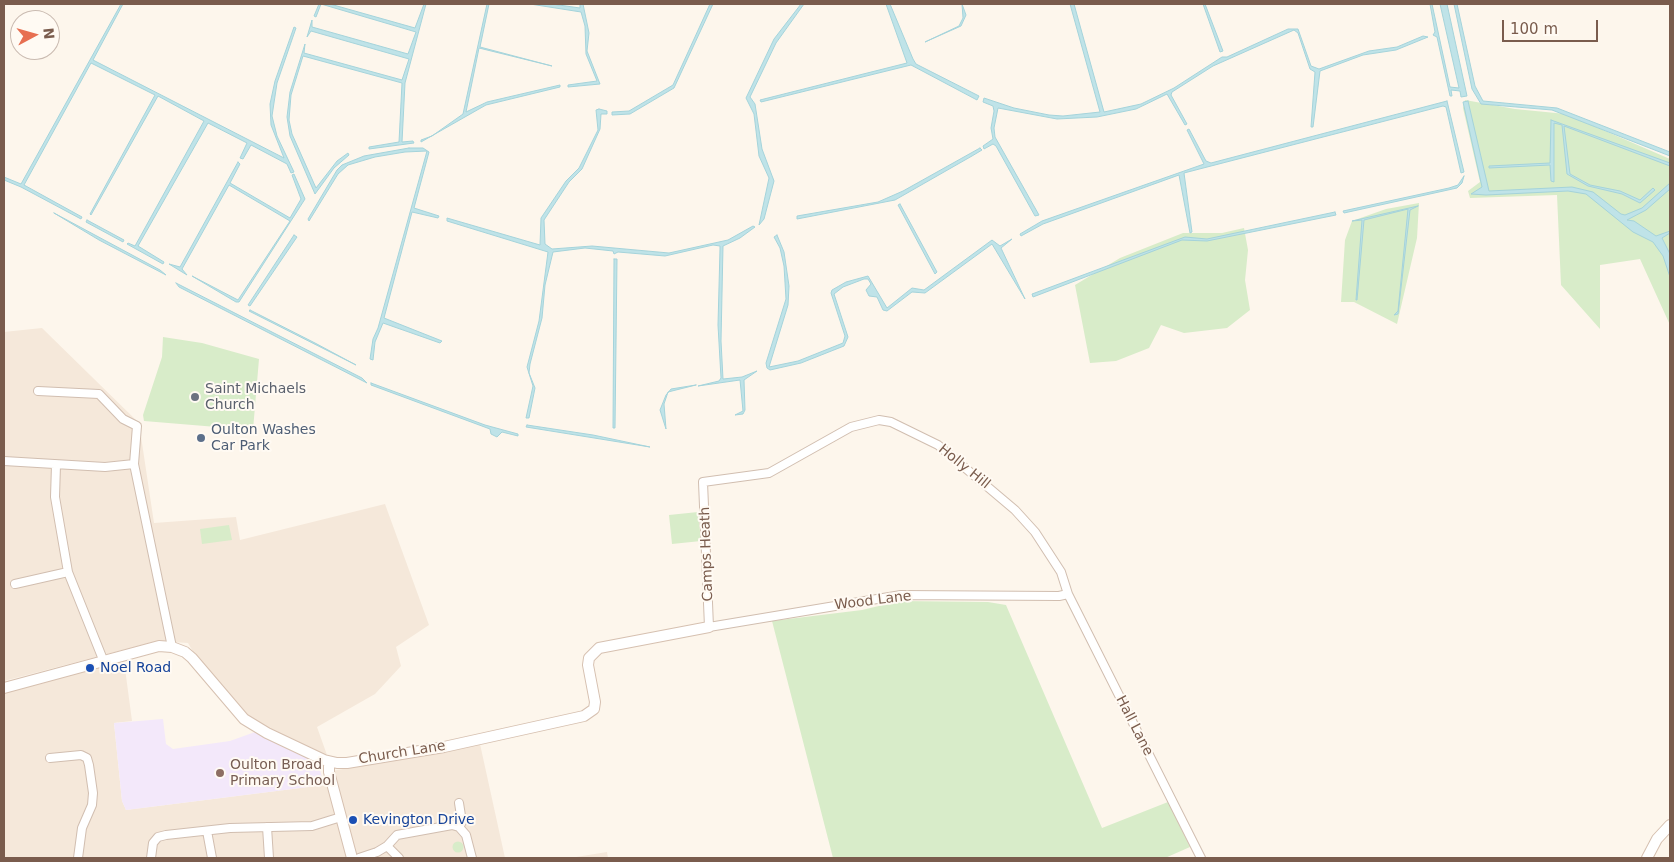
<!DOCTYPE html>
<html>
<head>
<meta charset="utf-8">
<style>
	body { margin:0 }
	#map { position:relative; width:1674px; height:862px; overflow:hidden; background:#fdf6ec; font-family:"DejaVu Sans",sans-serif }
	canvas { display:block }
	.frame { position:absolute; inset:0; border:5px solid #7a5c4d; pointer-events:none }
	.north { position:absolute; left:10px; top:10px; width:50px; height:50px; box-sizing:border-box; background:#fffaf3; border:1px solid #cabbb1; border-radius:50%; rotate:84deg; font-size:14px; font-weight:700; line-height:20px; text-align:center; color:#7a5c4d }
	.north::after { content:''; display:block; margin:auto; width:18px; height:22px; background:#e76f51; clip-path:polygon(50% 0,100% 100%,50% 72%,0 100%) }
	.scale { position:absolute; left:1502px; top:20px; width:96px; height:22px; box-sizing:border-box; border:2px solid #7a5c4d; border-top:0; padding-left:6px; font-size:15px; line-height:18px; white-space:nowrap; color:#7a5c4d; -webkit-text-stroke:4px #fffaf3; paint-order:stroke }
</style>
</head>
<body>
<div id="map">
<canvas width="1674" height="862"></canvas>
<div class="frame"></div>
<div class="north">N</div>
<div class="scale">100 m</div>
</div>
<script>
const context = document.querySelector('canvas').getContext('2d');
context.lineJoin = 'round';
function fillPath(path, color) { context.fillStyle = color; context.fill(path, 'evenodd'); }
const toPath = rows => new Path2D(rows.map(r => 'M' + r).join(''));
function stroke(path, color, width, dash) { context.strokeStyle = color; context.lineWidth = width; context.lineCap = dash ? 'butt' : 'round'; context.setLineDash(dash || []); context.stroke(path); }
function label(font, color, halo, rows, align = 'center') {
  context.font = font + ' "DejaVu Sans",sans-serif'; context.lineWidth = 4; context.setLineDash([]); context.textBaseline = 'middle'; context.strokeStyle = halo; context.fillStyle = color; for (const [text, x, y, turn = 0] of rows) {
    context.save(); context.translate(x, y); context.rotate((+turn || 0) * Math.PI / 180); context.textAlign = isNaN(turn) ? turn : align; if (halo) context.strokeText(text, 0, 0); context.fillText(text, 0, 0); context.restore();
  }
}
const residential = toPath([
	[42,328,139,423,154,523,236,517,240,540,385,504,429,625,396,647,401,666,375,694,317,727,327,755,268,730,247,716,195,655,188,643,157,641,4,681,4,332],
	[124,661,132,721,114,723,122,801,126,810,324,785,335,782,332,771,480,744,505,858,4,858,4,691],
	[607,852,608,858,570,858]
]);
const education = toPath([
	[163,719,166,744,173,749,230,741,255,732,318,762,324,785,126,810,122,801,114,723]
]);
const green = toPath([
	[1465,100,1515,109,1566,114,1670,159,1670,325,1640,259,1600,265,1600,329,1561,285,1557,195,1470,198,1468,191,1480,182,1463,108],
	[1419,203,1417,238,1397,324,1354,302,1341,302,1345,240,1352,221,1386,209],
	[1244,228,1248,250,1245,280,1250,310,1227,328,1184,333,1161,325,1149,348,1116,361,1090,363,1075,285,1120,258,1183,233,1222,233],
	[163,337,202,343,259,359,253,430,144,421,143,415,162,357],
	[698,512,701,541,672,544,669,515],
	[229,525,232,540,202,544,200,529],
	[900,601,988,602,1006,605,1102,828,1168,802,1190,847,1165,858,833,858,772,621,862,610],
	'452.5 847a5.5 5.5 0 1 1 11 0a5.5 5.5 0 1 1-11 0Z'
]);
const water = toPath([
	[121,4,123,4,93,60,284,158,271,125,270,104,275,81,294,27,296,28,277,83,272,116,277,136,294,172,291,173,287,164,251,145,243,159,240,158,247,143,208,123,138,246,164,262,163,264,127,244,128,243,135,246,204,121,158,96,91,215,90,214,155,95,91,63,24,185,82,217,81,219,21,187,4,180,4,177,21,184,121,4],
	[319,4,330,4,415,28,424,4,426,4,405,83,402,142,413,141,414,143,369,149,369,147,399,142,402,83,303,56,291,95,289,120,292,134,316,188,337,161,348,153,349,155,334,168,315,194,290,136,287,117,290,92,305,44,304,53,402,80,409,59,311,31,307,37,312,20,312,27,408,54,416,32,321,4,316,17,314,16,319,4],
	[487,4,489,4,480,47,552,66,479,48,466,112,487,102,560,85,560,87,486,105,421,142,421,140,432,136,463,114,487,4],
	[530,4,552,4,580,8,580,4,583,4,589,33,587,51,600,84,568,87,568,85,597,81,586,54,585,26,581,12,530,4],
	[710,4,713,4,674,88,630,114,612,115,612,112,629,111,673,85,710,4],
	[801,4,804,4,776,43,750,97,755,104,762,149,774,181,764,219,759,225,769,178,759,156,754,114,746,98,774,39,801,4],
	[886,4,890,4,913,59,916,64,979,96,977,100,911,65,761,102,760,100,907,63,886,4],
	[962,4,966,15,961,26,925,42,959,26,963,18,962,4],
	[1070,4,1074,4,1104,112,1141,104,1174,88,1222,57,1227,57,1288,29,1298,29,1311,66,1319,69,1369,51,1397,47,1423,36,1428,37,1396,50,1363,55,1320,71,1313,127,1311,127,1315,72,1310,69,1298,33,1294,30,1213,66,1172,92,1171,95,1187,124,1185,125,1167,94,1136,109,1097,117,1057,119,998,108,994,128,995,137,1039,215,1035,216,996,146,993,144,984,149,983,146,993,139,991,128,994,111,993,106,983,102,984,98,1014,108,1049,115,1063,116,1100,112,1070,4],
	[1203,4,1205,4,1223,51,1220,52,1203,4],
	[1430,4,1432,4,1450,87,1459,88,1440,4,1447,4,1467,96,1461,97,1460,91,1451,90,1452,96,1450,96,1437,37,1433,35,1435,32,1430,4],
	[1454,4,1457,4,1475,86,1483,101,1557,108,1670,152,1670,156,1552,110,1481,104,1472,89,1454,4],
	[1447,101,1464,172,1461,173,1446,107,1443,106,1184,173,1192,232,1190,233,1179,175,1043,224,1021,236,1020,234,1042,221,1204,164,1187,130,1189,129,1206,161,1211,163,1447,101],
	[1468,101,1489,191,1572,187,1593,192,1621,214,1625,215,1642,208,1670,183,1670,189,1646,210,1627,220,1634,221,1656,236,1670,231,1670,233,1662,238,1670,254,1670,277,1663,256,1653,242,1633,232,1586,194,1568,191,1486,195,1471,194,1482,187,1463,102,1468,101],
	[599,109,607,111,607,114,601,114,600,129,582,169,569,182,544,220,545,244,552,249,592,246,669,253,728,240,753,226,755,227,740,238,723,246,721,341,723,379,742,377,757,371,744,380,745,410,743,414,735,415,743,411,740,380,698,386,719,381,721,378,718,325,720,249,720,246,713,245,665,256,618,252,614,254,613,251,585,248,553,252,545,285,542,318,530,364,529,373,535,388,529,418,526,418,533,386,527,367,539,321,548,252,447,221,447,218,540,245,541,218,566,181,579,168,598,130,596,110,599,109],
	[1551,120,1670,163,1670,166,1564,126,1570,174,1590,185,1620,191,1640,200,1653,188,1655,190,1640,203,1622,194,1588,186,1567,174,1562,125,1554,123,1554,182,1551,181,1550,165,1489,168,1489,166,1550,163,1551,120],
	[409,148,423,148,429,152,414,208,439,216,438,218,412,212,384,318,442,341,440,343,383,323,375,342,373,360,370,359,373,339,378,328,427,151,405,152,375,157,348,165,338,174,309,221,308,219,337,170,342,165,364,156,409,148],
	[980,148,982,150,972,156,895,200,797,219,797,216,878,202,903,191,980,148],
	[238,162,240,164,230,183,290,218,301,199,292,175,294,174,305,199,239,302,236,302,192,276,238,300,290,221,229,185,182,269,187,275,169,264,180,267,238,162],
	[1464,176,1462,183,1457,188,1344,213,1343,211,1449,188,1458,185,1464,176],
	[900,204,937,272,935,274,898,205,900,204],
	[1418,206,1410,210,1398,314,1394,315,1398,311,1408,209,1364,220,1357,300,1356,300,1362,220,1352,221,1418,206],
	[1335,212,1336,215,1207,241,1182,240,1033,297,1032,294,1185,237,1207,239,1335,212],
	[54,213,160,270,166,275,99,240,54,213],
	[87,220,124,240,123,242,86,222,87,220],
	[294,235,297,237,250,306,248,305,294,235],
	[777,235,784,252,789,286,788,305,769,367,798,361,843,343,845,336,831,293,832,290,846,282,868,276,887,308,912,288,924,290,992,240,1000,246,1012,239,1001,248,1025,299,992,244,925,293,912,292,887,311,883,310,877,297,869,296,866,290,871,284,868,279,864,279,843,287,834,294,848,337,844,346,801,363,770,370,767,368,766,363,786,299,784,266,780,248,774,237,777,235],
	[614,259,617,259,615,428,613,428,614,259],
	[176,283,362,378,367,383,179,287,176,283],
	[250,310,315,343,356,365,249,311,250,310],
	[371,383,485,425,518,434,518,436,502,432,497,437,491,434,490,429,371,385,371,383],
	[696,385,668,392,664,404,666,429,660,410,666,395,671,389,696,385],
	[527,425,593,435,650,447,526,427,527,425]
]);
const street = toPath([
	[38,391,99,394,123,419,137,426,134,464,172,647],
	[4,461,105,467,134,464],
	[56,465,55,497,68,572,104,662],
	[15,584,68,572],
	[1068,594,1059,596,901,595,709,627,703,482,769,473,851,427,879,420,891,422,938,445,1015,510,1035,532,1061,572,1068,594,1201,858],
	[50,758,81,755,87,758,89,765,93,793,92,805,82,828,78,858],
	[459,803,462,822,459,827,466,835,472,858],
	[267,827,269,858],
	[207,831,212,858],
	[387,846,399,858],
	[151,858,153,843,158,837,166,835,230,828,312,826,341,817],
	[359,858,377,852,387,846,397,835,452,825,459,827]
]);
const secondary = toPath([
	[4,688,159,646,172,647,185,652,192,658,244,719,267,733,324,760,337,763,347,763,444,747,584,716,594,709,595,702,588,665,589,658,599,648,709,627],
	[329,762,329,772,352,858],
	[1647,858,1657,839,1670,825]
]);
const markers = [
	[195,397,5,"#6b7280"],
	[201,438,5,"#5c6f8a"],
	[90,668,5,"#1a4fb4"],
	[220,773,5,"#8d6e63"],
	[353,820,5,"#1a4fb4"]
];
const worshipNames = [
	["Saint Michaels",205,389],
	["Church",205,405]
];
const serviceNames = [
	["Oulton Washes",211,430],
	["Car Park",211,446]
];
const streetNames = [
	["Holly Hill",964,467,39],
	["Camps Heath",707,554,-92],
	["Wood Lane",873,601,-7],
	["Hall Lane",1134,726,63],
	["Church Lane",402,753,-9]
];
const transitNames = [
	["Noel Road",100,668],
	["Kevington Drive",363,820]
];
const educationNames = [
	["Oulton Broad",230,765],
	["Primary School",230,781]
];
fillPath(residential, '#f5e8da');
fillPath(education, '#f3e8fa');
fillPath(green, '#d8ecc9');
fillPath(water, '#bfe3e8');
stroke(water, '#a5d3da', 1);
stroke(street, '#d1beb0', 10);
stroke(secondary, '#d6c0b0', 12);
stroke(street, '#fff', 8);
stroke(secondary, '#fff', 10);
for (const [x, y, r, color] of markers) { const dot = new Path2D(); dot.arc(x, y, r, 0, 2 * Math.PI); context.fillStyle = color; context.fill(dot); stroke(dot, '#fffaf3', 2); }
label('14px', '#5b616d', '#fffaf3', worshipNames, 'left');
label('14px', '#4e5e75', '#fffaf3', serviceNames, 'left');
label('14px', '#7a5c4d', '#fffaf3', streetNames);
label('14px', '#164399', '#fffaf3', transitNames, 'left');
label('14px', '#785e54', '#fffaf3', educationNames, 'left');
</script>
</body>
</html>
